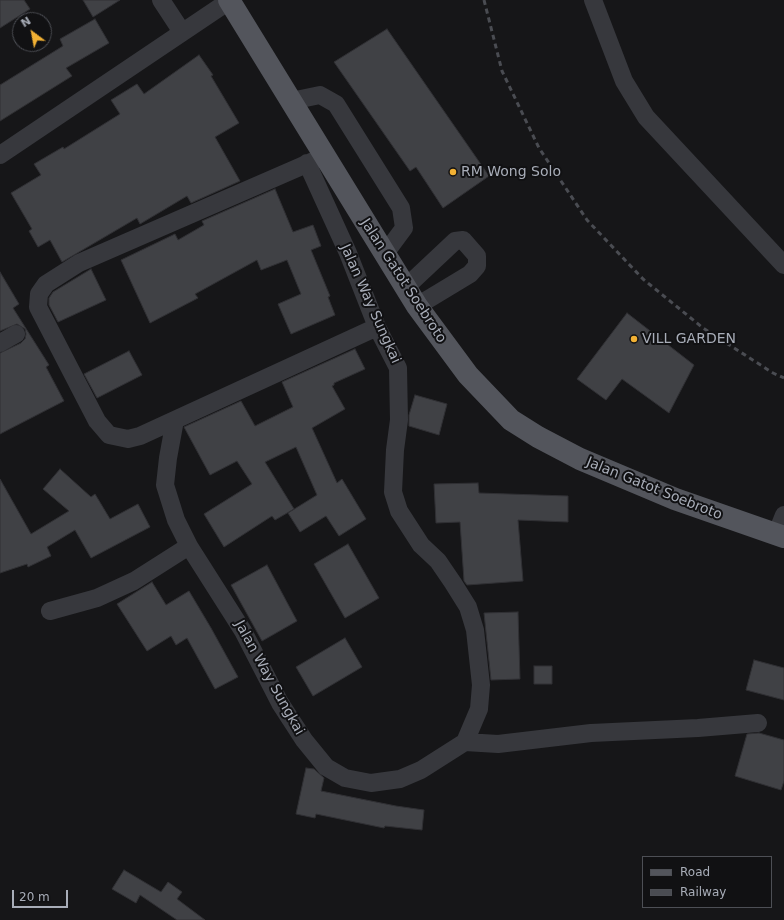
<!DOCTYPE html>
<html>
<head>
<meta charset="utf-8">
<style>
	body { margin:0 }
	#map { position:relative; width:784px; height:920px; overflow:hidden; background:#161618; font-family:"DejaVu Sans",sans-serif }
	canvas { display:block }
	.legend { position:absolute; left:642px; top:856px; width:130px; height:52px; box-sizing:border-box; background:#111113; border:1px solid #4d4f55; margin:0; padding:5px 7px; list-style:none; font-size:12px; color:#a8adb8 }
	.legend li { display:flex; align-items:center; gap:8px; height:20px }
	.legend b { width:20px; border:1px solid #4d4f55 }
	.north { position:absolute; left:12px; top:12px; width:40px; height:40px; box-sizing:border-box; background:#111113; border:1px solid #4d4f55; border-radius:50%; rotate:328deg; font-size:11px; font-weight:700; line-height:16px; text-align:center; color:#a8adb8 }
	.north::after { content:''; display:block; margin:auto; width:14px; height:18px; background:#f2b134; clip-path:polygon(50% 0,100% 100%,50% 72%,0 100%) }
	.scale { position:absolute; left:12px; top:890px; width:56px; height:18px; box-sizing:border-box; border:2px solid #a8adb8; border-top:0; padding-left:5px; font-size:12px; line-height:14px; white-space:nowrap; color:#a8adb8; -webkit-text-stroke:3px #111113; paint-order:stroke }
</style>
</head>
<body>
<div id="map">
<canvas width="784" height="920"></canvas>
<ul class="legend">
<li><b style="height:5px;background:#53555c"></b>Road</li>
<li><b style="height:5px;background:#4a4c52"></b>Railway</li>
</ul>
<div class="north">N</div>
<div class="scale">20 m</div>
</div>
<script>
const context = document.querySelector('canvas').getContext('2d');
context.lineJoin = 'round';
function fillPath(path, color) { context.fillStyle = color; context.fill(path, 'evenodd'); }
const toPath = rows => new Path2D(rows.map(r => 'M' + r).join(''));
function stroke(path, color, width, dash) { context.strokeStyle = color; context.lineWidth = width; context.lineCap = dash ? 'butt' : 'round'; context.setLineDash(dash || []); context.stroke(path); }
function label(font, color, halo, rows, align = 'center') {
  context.font = font + ' "DejaVu Sans",sans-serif'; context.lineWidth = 4; context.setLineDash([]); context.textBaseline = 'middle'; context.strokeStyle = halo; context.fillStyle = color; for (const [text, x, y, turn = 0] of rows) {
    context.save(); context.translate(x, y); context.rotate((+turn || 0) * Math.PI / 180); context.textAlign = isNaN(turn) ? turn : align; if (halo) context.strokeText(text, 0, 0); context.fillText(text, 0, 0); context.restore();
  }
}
const building = toPath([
	[0,0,24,0,30,9,0,28,0,0],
	[83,0,120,0,93,17,83,0],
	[95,19,109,43,66,68,72,76,0,121,0,85,63,46,60,39,95,19],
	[387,29,489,176,443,208,416,167,410,171,334,62,387,29],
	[199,55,213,75,211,76,239,123,215,137,240,181,191,203,187,196,140,224,137,218,62,262,50,240,38,247,29,231,32,229,11,193,41,175,34,164,63,147,64,149,120,114,111,100,137,84,144,94,199,55],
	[275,189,293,232,313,225,321,246,311,250,330,296,328,297,335,315,291,334,278,304,301,294,287,260,261,270,257,260,195,294,198,298,150,323,121,260,175,234,178,240,204,225,202,221,275,189],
	[91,269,106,300,58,322,49,305,49,298,53,292,91,269],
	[0,272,19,304,13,308,49,365,46,367,64,401,0,434,0,353,21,343,25,339,26,334,25,329,17,324,0,331,0,272],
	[627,313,694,365,669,413,622,379,606,400,577,379,627,313],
	[355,349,365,369,334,383,334,385,332,386,345,409,312,428,337,483,342,479,366,519,339,536,326,516,300,532,288,513,317,495,296,447,265,462,294,509,275,520,272,516,224,547,204,514,252,484,237,461,210,475,184,427,241,401,255,426,293,407,282,382,355,349],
	[129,351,142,375,97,398,84,374,129,351],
	[415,395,447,404,439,435,409,426,409,415,415,395],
	[60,469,91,497,95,494,110,519,138,504,150,527,91,558,75,530,47,547,51,556,28,567,27,564,0,573,0,479,31,534,69,511,43,489,60,469],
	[478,483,479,493,568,496,568,522,518,520,523,581,467,585,464,581,460,522,436,523,434,484,478,483],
	[348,544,379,598,345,618,314,564,348,544],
	[267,565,297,621,262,641,231,585,267,565],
	[152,582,166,605,189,591,211,628,238,677,215,689,187,638,176,645,171,636,147,651,117,604,152,582],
	[518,612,520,679,491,680,484,613,518,612],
	[345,638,362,667,313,696,296,667,345,638],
	[754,660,784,668,784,700,746,690,754,660],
	[534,666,552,666,552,684,534,684,534,666],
	[759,733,784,740,784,781,781,790,735,776,747,734,759,733],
	[306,768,314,769,324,778,321,791,396,806,424,810,422,830,385,826,384,828,316,814,315,818,296,814,306,768],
	[124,870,161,892,168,882,182,892,177,899,205,920,177,920,140,895,136,903,112,889,124,870]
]);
const minor = toPath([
	[161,0,182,32],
	[593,0,624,81,646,117,784,265],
	[291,101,320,95,336,104,401,208,404,228,384,255],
	[0,155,229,1],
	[318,159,79,263,46,284,39,294,38,307,97,421,109,435,128,439,140,436,377,327],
	[405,288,455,241,463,240,477,256,477,266,470,274,417,306],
	[0,343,16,334],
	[175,420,168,458,165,485,176,520,189,546,243,631,280,703,304,740,326,767,345,778,371,783,400,779,421,770,465,742,479,709,481,685,475,630,468,607,453,583,438,561,421,545,399,511,393,492,395,450,399,420,398,368,377,327,348,253,307,163],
	[776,535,784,515],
	[50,611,97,598,134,581,189,546],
	[465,742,498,744,591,733,698,728,758,723]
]);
const major = toPath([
	[229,0,417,306,468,375,511,420,538,437,580,459,675,499,784,537]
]);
const rail = toPath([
	[484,0,502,71,539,148,587,220,643,279,703,328,773,373,784,378]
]);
const markers = [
	[453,172,4,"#f2b134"],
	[634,339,4,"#f2b134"]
];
const poiNames = [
	["RM Wong Solo",461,172],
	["VILL GARDEN",642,339]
];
const streetNames = [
	["Jalan Gatot Soebroto",403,281,57],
	["Jalan Way Sungkai",370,304,66],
	["Jalan Gatot Soebroto",654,489,22],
	["Jalan Way Sungkai",269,678,61]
];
fillPath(building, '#404145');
stroke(building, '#303034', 1);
stroke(minor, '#37383d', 18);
stroke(major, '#53555c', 22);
stroke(rail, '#4a4c52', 3, [5, 4]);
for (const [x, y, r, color] of markers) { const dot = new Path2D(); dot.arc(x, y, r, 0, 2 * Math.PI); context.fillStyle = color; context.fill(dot); stroke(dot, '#111113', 1.5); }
label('14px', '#a8adb8', '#111113', poiNames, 'left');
label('14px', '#a8adb8', '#111113', streetNames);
</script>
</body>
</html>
